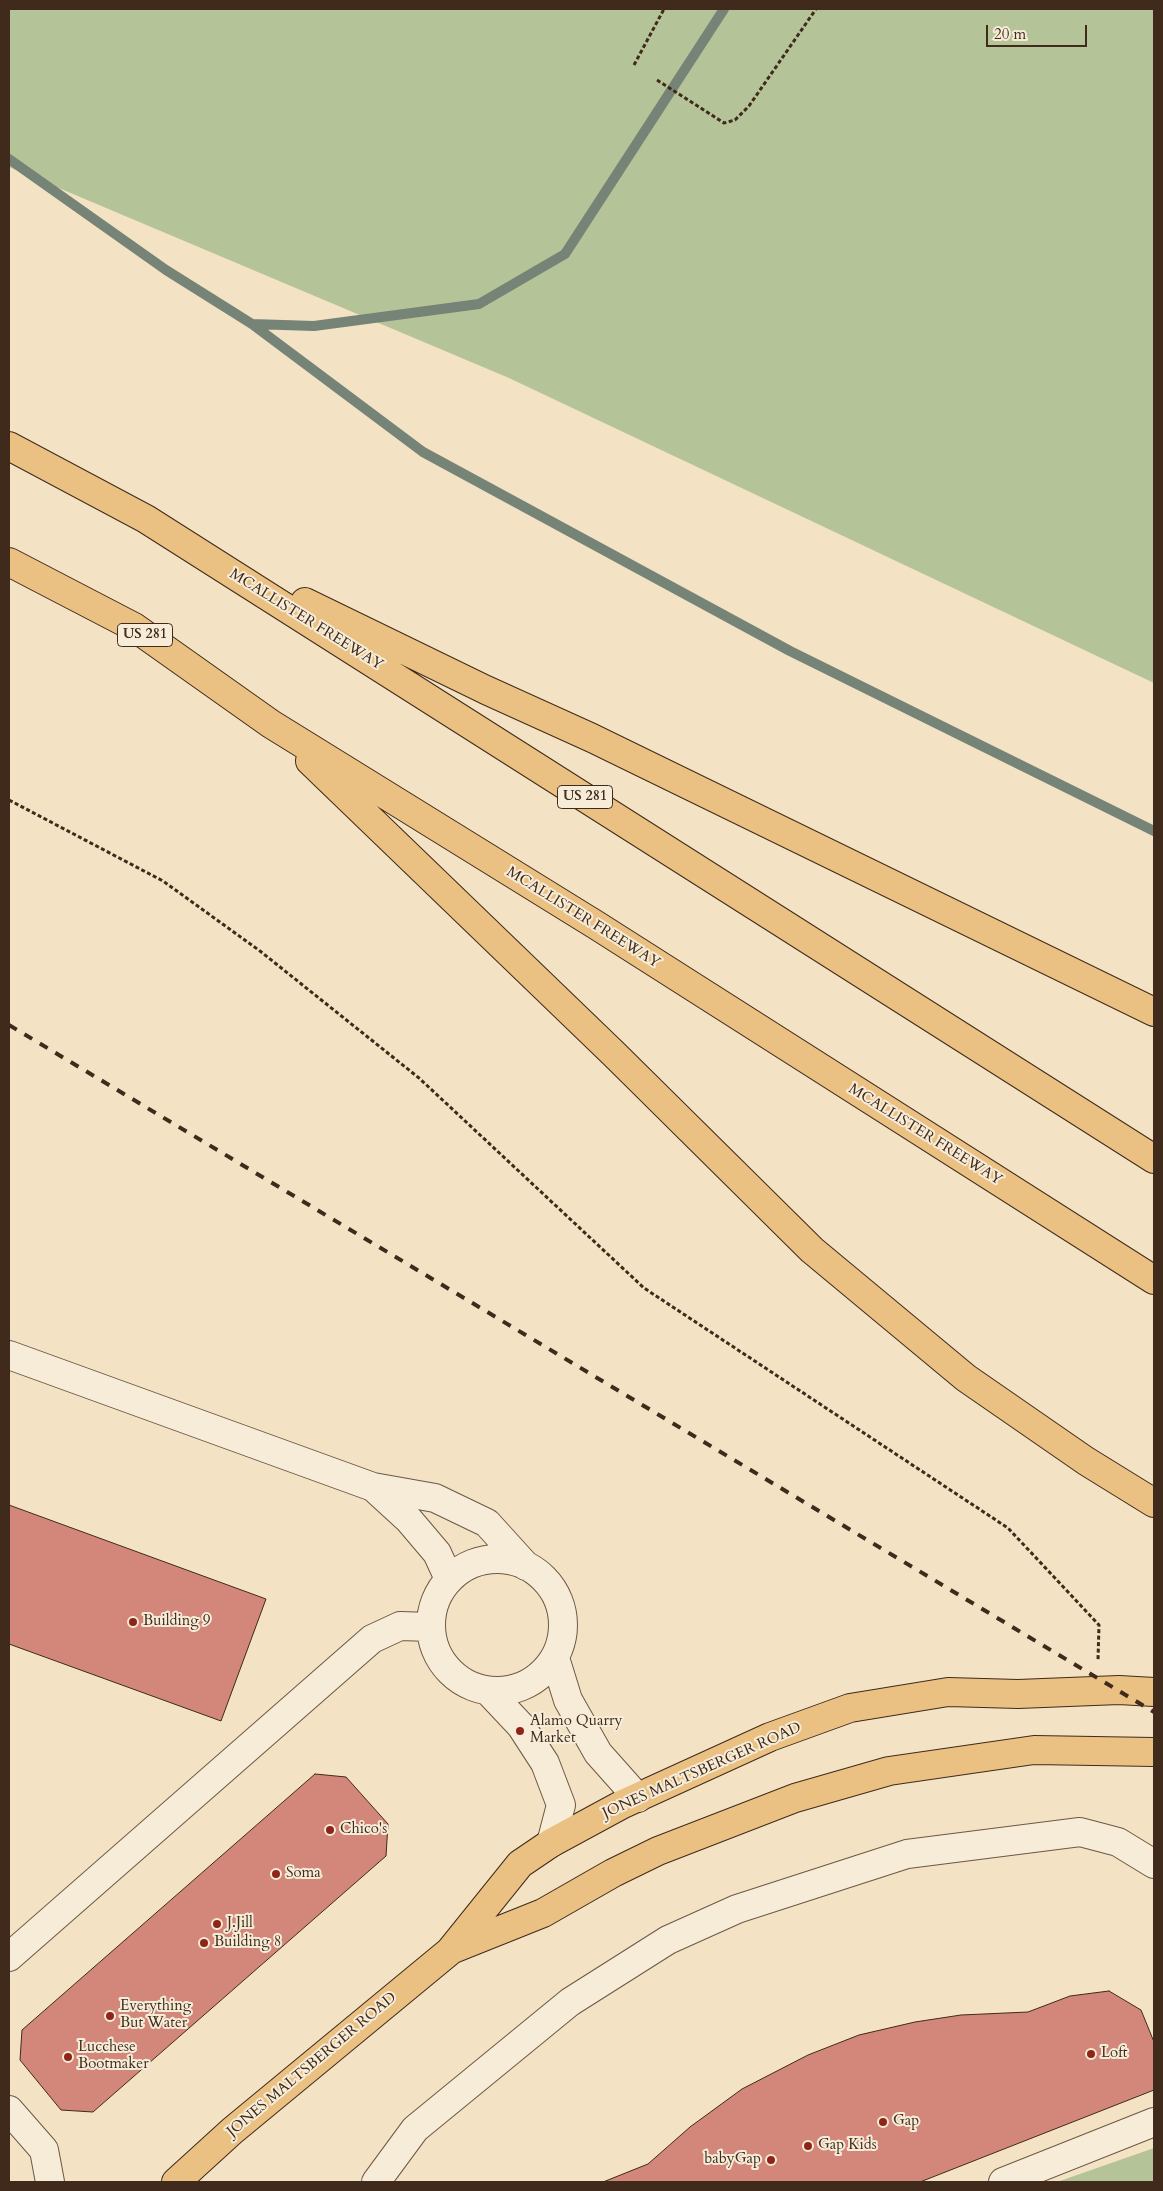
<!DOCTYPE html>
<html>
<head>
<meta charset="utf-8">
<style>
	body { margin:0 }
	#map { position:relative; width:1163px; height:2191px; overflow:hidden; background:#f3e2c3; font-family:Cardo,serif }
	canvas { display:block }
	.frame { position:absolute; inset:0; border:10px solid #3f2a1b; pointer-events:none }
	.scale { position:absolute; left:986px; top:25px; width:101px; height:22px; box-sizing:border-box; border:2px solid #3f2a1b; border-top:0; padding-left:6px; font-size:15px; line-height:18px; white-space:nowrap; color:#3f2a1b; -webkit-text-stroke:4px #f7ecd8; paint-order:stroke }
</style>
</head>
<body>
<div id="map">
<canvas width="1163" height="2191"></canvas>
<div class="frame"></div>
<div class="scale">20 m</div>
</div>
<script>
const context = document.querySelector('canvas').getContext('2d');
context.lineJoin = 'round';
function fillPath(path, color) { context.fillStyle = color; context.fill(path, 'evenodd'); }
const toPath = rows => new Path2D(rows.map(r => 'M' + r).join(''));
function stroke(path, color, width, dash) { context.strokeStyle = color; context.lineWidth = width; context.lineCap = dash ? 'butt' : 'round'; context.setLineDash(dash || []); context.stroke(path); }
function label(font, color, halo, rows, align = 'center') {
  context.font = font + ' Cardo,serif'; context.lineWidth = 4; context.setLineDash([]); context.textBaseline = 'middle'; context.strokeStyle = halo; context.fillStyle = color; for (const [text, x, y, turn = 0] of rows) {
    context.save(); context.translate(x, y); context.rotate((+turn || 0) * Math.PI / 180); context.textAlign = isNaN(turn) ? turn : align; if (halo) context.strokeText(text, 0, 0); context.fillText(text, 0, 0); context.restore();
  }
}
const green = toPath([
	[9,9,1154,9,1154,683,509,378,9,167],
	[1154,2148,1154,2182,1057,2182]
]);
const stream = toPath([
	[9,159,166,270,252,324,423,452,790,651,1154,831],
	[252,324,314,326,479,304,565,254,724,9]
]);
const building = toPath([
	[9,1505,266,1599,221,1721,9,1644,9,1505],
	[315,1774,346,1777,388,1824,386,1856,93,2112,61,2110,20,2060,22,2030,315,1774],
	[1109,1991,1141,2010,1154,2042,1154,2090,920,2182,603,2182,648,2164,690,2127,742,2089,808,2055,859,2035,915,2022,961,2015,1028,2012,1070,1996,1109,1991]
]);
const path = toPath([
	[634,65,664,9],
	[657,80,724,123,735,120,749,106,816,9],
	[9,800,163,881,260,951,419,1078,644,1288,1008,1528,1099,1625,1098,1660]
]);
const minor = toPath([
	[9,1355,373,1487,435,1498,487,1523,526,1566],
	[373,1487,409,1520,437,1553,449,1579],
	'431 1625a66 66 0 1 1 132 0a66 66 0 1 1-132 0Z',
	[555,1658,568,1700,598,1753,638,1798],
	[489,1692,521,1726,545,1763,561,1805,551,1843],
	[9,1957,372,1639,400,1626,431,1627],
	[9,2110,44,2150,50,2182],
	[376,2182,415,2129,570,2002,668,1940,737,1909,907,1854,1080,1832,1118,1842,1154,1864],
	[1003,2182,1154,2122]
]);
const major = toPath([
	[453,1949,543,1913,613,1873,658,1851,795,1798,889,1771,1034,1750,1154,1752],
	[176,2182,232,2131,450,1951,520,1864,551,1843,623,1804,770,1737,850,1708,948,1692,1018,1694,1119,1690,1154,1692]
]);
const highway = toPath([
	[9,446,146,519,1154,1159],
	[9,562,134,627,271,724,596,925,1154,1280],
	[305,602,486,690,592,738,1154,1012],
	[310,761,614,1054,812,1250,966,1378,1086,1461,1154,1503]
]);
const rail = toPath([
	[9,1025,1154,1712]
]);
const markers = [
	[133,1622,5,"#8f2418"],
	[520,1731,5,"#8f2418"],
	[330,1830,5,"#8f2418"],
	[276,1874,5,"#8f2418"],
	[217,1924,5,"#8f2418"],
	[204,1943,5,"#8f2418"],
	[110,2016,5,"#8f2418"],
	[1091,2054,5,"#8f2418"],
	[68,2057,5,"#8f2418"],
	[883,2122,5,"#8f2418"],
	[808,2146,5,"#8f2418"],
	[771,2160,5,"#8f2418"]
];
const shields = [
	[145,635,55],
	[585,797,55]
];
const shieldNames = [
	["US 281",145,635],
	["US 281",585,797]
];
const streetNames = [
	["MCALLISTER FREEWAY",306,620,32],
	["MCALLISTER FREEWAY",583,918,32],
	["MCALLISTER FREEWAY",925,1135,32],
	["JONES MALTSBERGER ROAD",702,1771,-24],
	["JONES MALTSBERGER ROAD",312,2065,-40]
];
const poiNames = [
	["Building 9",143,1622],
	["Alamo Quarry",530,1722],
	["Market",530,1739],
	["Chico's",340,1830],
	["Soma",286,1874],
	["J.Jill",227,1924],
	["Building 8",214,1943],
	["Everything",120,2007],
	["But Water",120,2024],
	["Lucchese",78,2048],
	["Bootmaker",78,2065],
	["Loft",1101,2054],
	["Gap",893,2122],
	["Gap Kids",818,2146],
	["babyGap",761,2160,"right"]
];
fillPath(green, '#b5c498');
stroke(stream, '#768377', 10);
fillPath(building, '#d2877a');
stroke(building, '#3f2a1b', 1);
stroke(minor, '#6c5845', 30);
stroke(major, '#3f2a1b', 30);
stroke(highway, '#3f2a1b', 30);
stroke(path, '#3f2a1b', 3, [4, 2.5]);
stroke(minor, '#f7ecd8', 28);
stroke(major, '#eac182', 28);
stroke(highway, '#eac182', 28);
stroke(rail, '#3f2a1b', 4, [9, 9]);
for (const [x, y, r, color] of markers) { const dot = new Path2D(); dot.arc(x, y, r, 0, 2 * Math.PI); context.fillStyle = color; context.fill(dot); stroke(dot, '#f7ecd8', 2); }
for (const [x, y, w] of shields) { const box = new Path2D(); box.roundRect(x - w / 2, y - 11.5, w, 23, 4); context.fillStyle = '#f7ecd8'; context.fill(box); stroke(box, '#3f2a1b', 1); }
label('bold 14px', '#3f2a1b', null, shieldNames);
label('15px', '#3f2a1b', '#f7ecd8', streetNames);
label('15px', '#3f2a1b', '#f7ecd8', poiNames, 'left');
</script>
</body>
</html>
